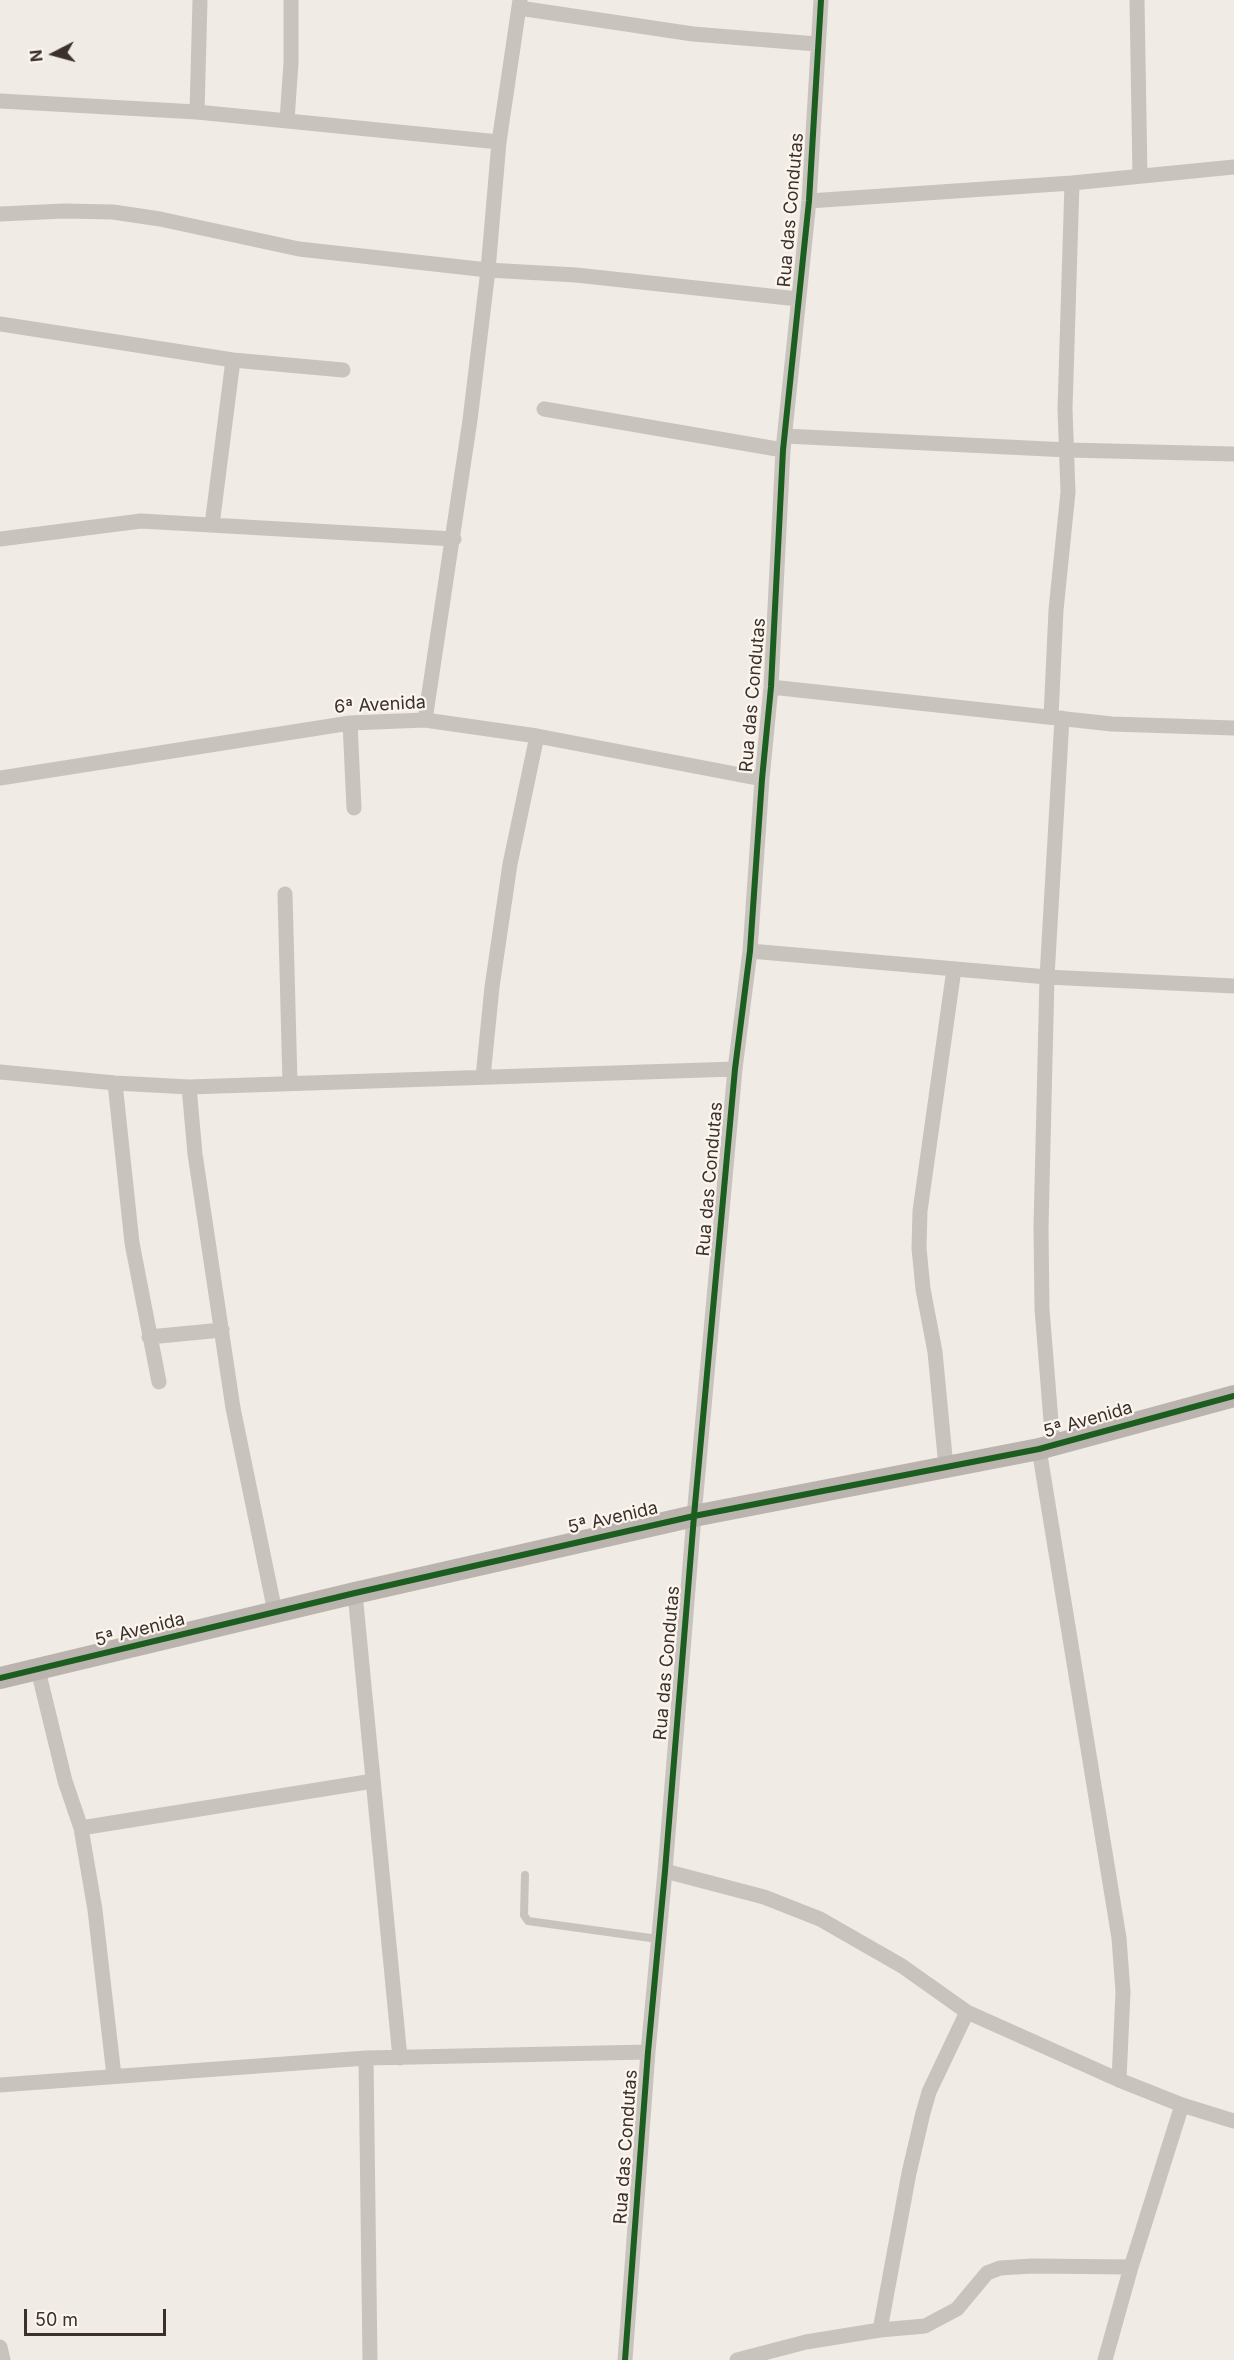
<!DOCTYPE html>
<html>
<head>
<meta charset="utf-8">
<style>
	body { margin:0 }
	#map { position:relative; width:1234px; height:2360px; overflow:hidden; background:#f0ebe5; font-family:Inter,sans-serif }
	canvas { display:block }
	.north { position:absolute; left:24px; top:24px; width:60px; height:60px; -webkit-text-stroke:4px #fbf5ee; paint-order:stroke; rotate:264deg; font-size:16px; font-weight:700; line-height:24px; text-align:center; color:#3b302b }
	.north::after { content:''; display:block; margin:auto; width:21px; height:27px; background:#3b302b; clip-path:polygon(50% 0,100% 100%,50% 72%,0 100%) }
	.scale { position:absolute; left:24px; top:2309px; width:142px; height:27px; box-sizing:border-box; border:3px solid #3b302b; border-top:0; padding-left:8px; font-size:18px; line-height:21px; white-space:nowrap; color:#3b302b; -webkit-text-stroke:4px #fbf5ee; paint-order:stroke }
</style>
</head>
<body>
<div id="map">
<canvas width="1234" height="2360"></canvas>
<div class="north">N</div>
<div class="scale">50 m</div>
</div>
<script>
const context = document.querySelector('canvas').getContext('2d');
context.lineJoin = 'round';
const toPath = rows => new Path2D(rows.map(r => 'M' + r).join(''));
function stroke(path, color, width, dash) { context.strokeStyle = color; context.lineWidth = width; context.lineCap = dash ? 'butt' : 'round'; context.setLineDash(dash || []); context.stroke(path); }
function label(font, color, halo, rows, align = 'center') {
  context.font = font + ' Inter,sans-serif'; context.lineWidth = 4.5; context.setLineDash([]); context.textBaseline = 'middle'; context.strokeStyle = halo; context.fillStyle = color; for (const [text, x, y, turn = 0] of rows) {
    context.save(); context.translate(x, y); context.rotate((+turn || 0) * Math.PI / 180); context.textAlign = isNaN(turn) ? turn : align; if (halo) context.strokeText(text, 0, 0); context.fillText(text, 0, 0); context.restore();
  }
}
const lane = toPath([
	[525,1875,524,1915,528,1921,658,1939]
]);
const street = toPath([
	[1137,0,1140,176],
	[519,8,693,34,817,44],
	[0,101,197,112,499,142],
	[197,112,200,0],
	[287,120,291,63,291,0],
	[809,201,1072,183,1234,167],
	[0,214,64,211,113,212,160,219,299,249,488,270,576,275,798,299],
	[0,324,233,360,343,370],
	[544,409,783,450],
	[785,436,1068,450,1234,454],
	[212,525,233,360],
	[0,539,141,521,454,539],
	[771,687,1112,724,1234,728],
	[1051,717,1056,610,1068,492,1065,409,1072,183],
	[425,720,470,420,488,270,499,142,520,0],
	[350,723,354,808],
	[0,778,350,723,425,720,537,736,762,779],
	[285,894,290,1083],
	[750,951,1047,977,1234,986],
	[0,1072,115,1083,189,1087,735,1069],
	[483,1077,492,987,510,864,537,736],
	[115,1083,132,1243,159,1382],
	[189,1087,195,1154,233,1408,275,1612],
	[149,1337,222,1330],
	[1053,1446,1042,1309,1041,1228,1047,977,1062,718],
	[1039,1449,1119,1938,1123,1992,1119,2080],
	[946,1467,935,1352,923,1289,919,1248,920,1211,954,969],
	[355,1593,400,2058],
	[38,1670,65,1781,81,1828,95,1910,114,2076],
	[81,1828,373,1781],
	[665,1871,764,1897,820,1919,902,1966,967,2012,1119,2080,1182,2105,1234,2121],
	[366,2058,370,2360],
	[0,2085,366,2058,648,2052],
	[880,2330,909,2173,923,2113,929,2092,967,2012],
	[0,2347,3,2360],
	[625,2360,648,2052,665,1871,694,1516,735,1069,750,951,762,779,771,687,783,450,809,201,821,0],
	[737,2360,806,2342,880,2330,925,2326,957,2309,987,2273,1000,2268,1032,2266,1131,2267],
	[1105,2360,1131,2267,1182,2105]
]);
const secondary = toPath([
	[0,1678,355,1593,694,1516,1039,1449,1234,1396]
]);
const cycleway = toPath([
	[0,1678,355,1593,694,1516,1039,1449,1234,1396],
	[625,2360,648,2052,665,1871,694,1516,735,1069,750,951,762,779,771,687,783,450,809,201,821,0]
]);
const streetNames = [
	["Rua das Condutas",791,210,-85],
	["Rua das Condutas",753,695,-85],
	["6ª Avenida",380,705,-3],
	["Rua das Condutas",710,1179,-85],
	["5ª Avenida",1088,1420,-16],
	["5ª Avenida",613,1518,-13],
	["5ª Avenida",140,1630,-14],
	["Rua das Condutas",667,1663,-85],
	["Rua das Condutas",626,2147,-86]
];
stroke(lane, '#c9c3be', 8);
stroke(street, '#c9c3be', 15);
stroke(secondary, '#bab3ae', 22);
stroke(cycleway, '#1b5e20', 6);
label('18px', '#3b302b', '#fbf5ee', streetNames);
</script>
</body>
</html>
